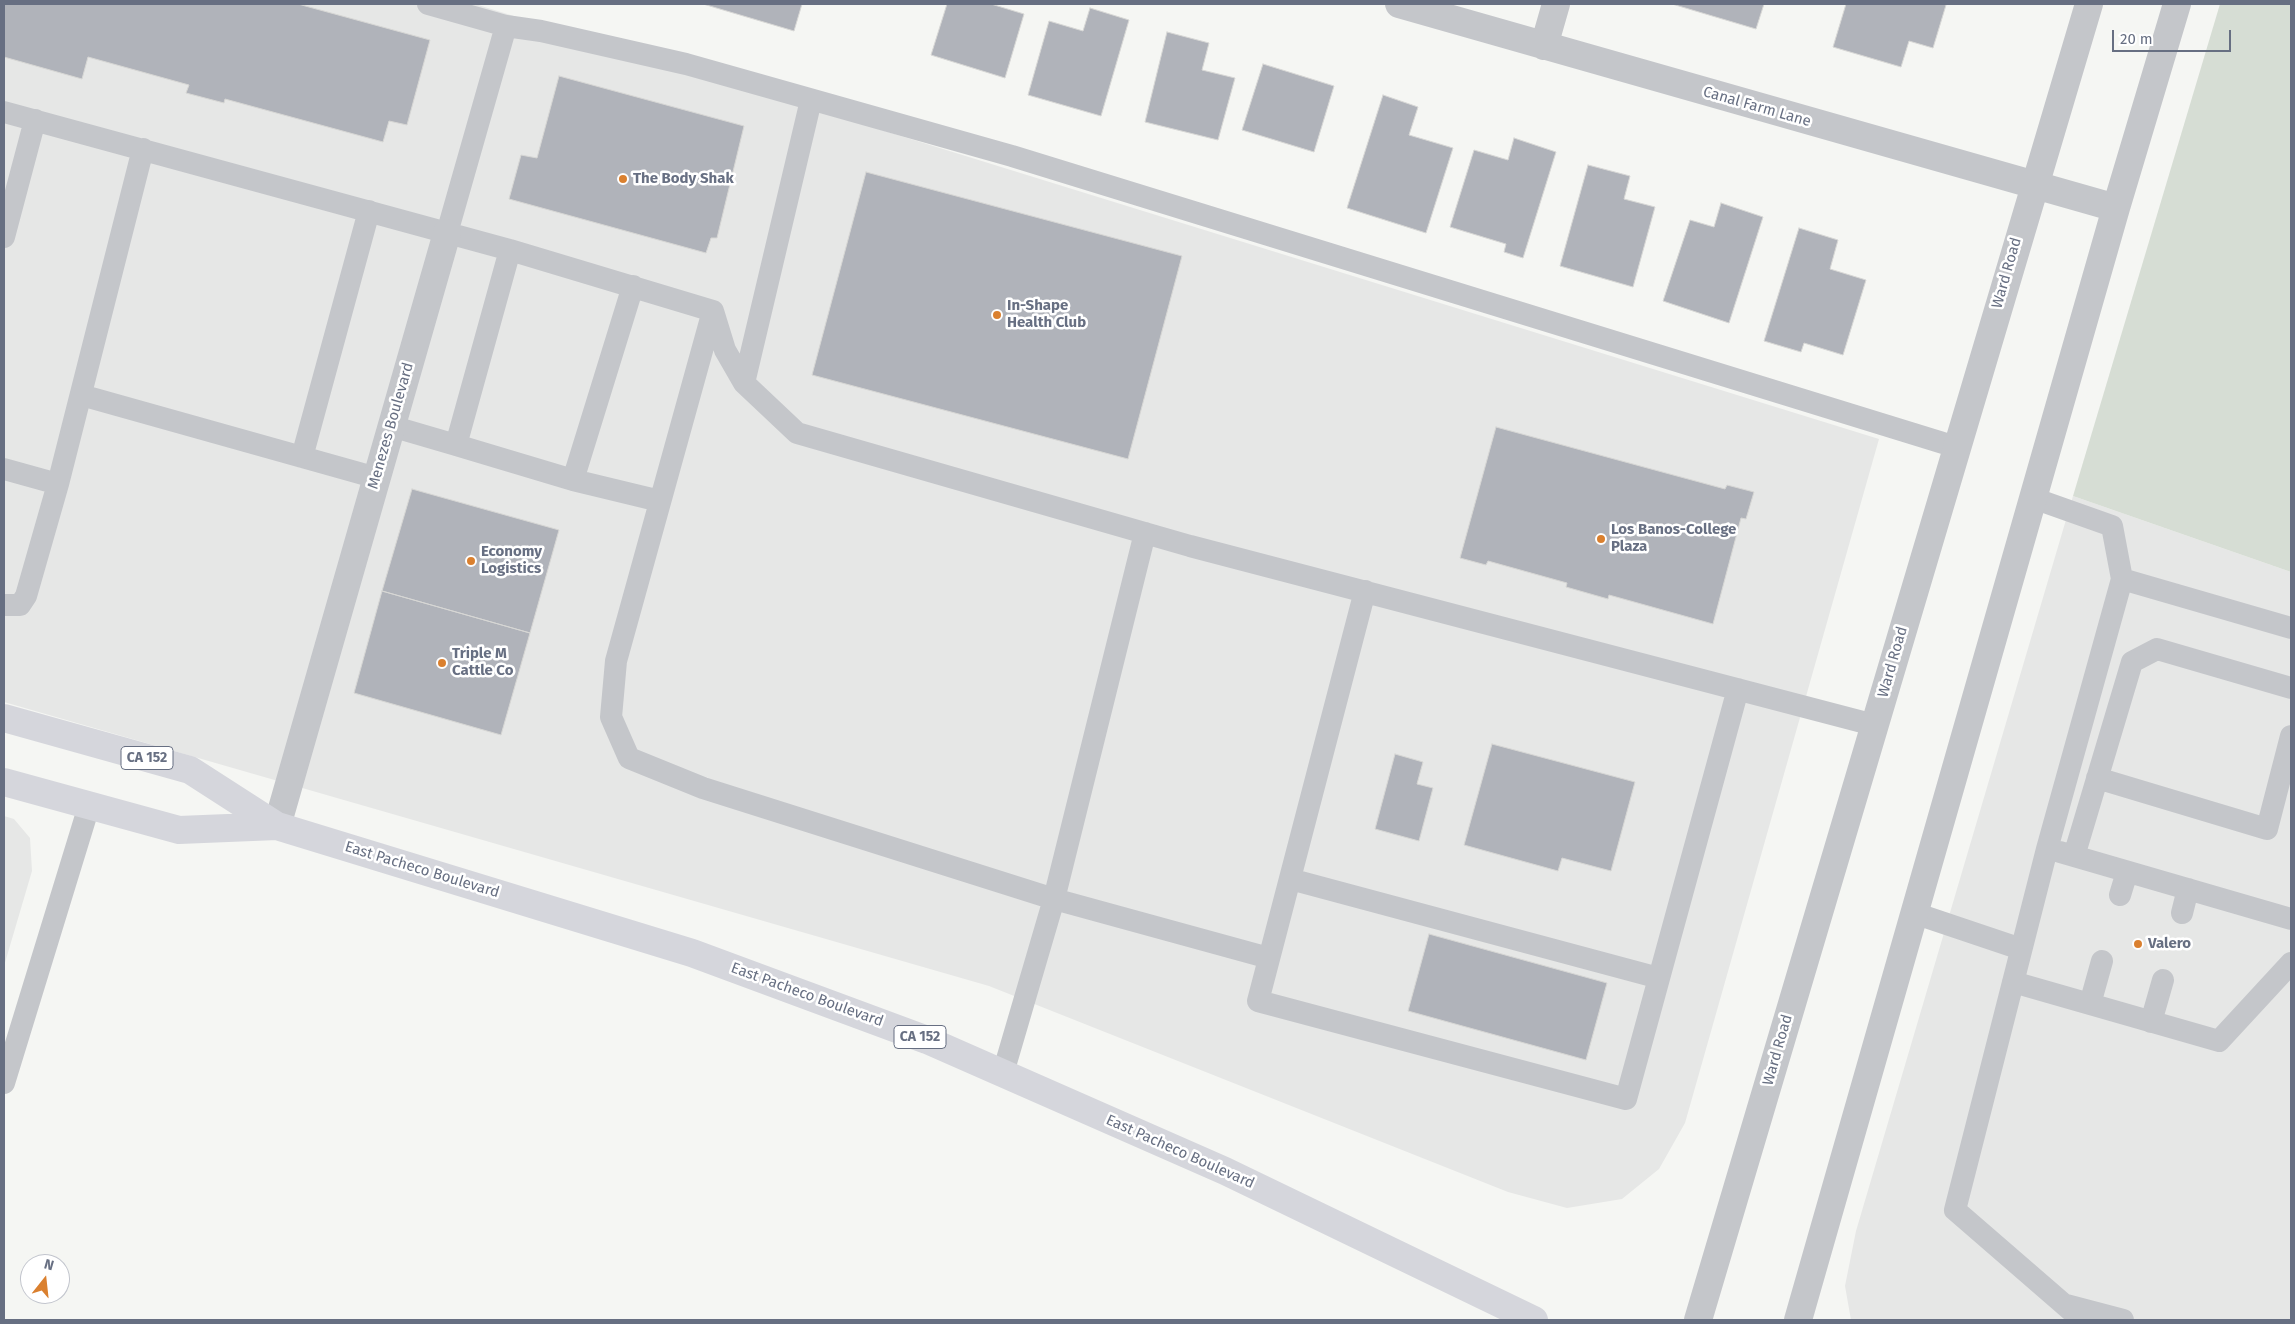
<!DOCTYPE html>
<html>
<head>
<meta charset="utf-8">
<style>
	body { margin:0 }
	#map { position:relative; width:2295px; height:1324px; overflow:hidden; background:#f5f6f3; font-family:"Fira Sans",sans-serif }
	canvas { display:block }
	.frame { position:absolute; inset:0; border:5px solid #676f82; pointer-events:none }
	.north { position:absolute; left:20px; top:1254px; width:50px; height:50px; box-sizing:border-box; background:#fff; border:1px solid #c2c5cd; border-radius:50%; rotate:16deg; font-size:14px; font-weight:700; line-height:20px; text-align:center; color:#676f82 }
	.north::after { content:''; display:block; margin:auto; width:18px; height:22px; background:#da802f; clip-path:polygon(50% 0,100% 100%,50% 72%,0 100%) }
	.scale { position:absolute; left:2112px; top:30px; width:119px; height:22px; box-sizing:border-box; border:2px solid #676f82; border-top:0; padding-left:6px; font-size:15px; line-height:18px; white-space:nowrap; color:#676f82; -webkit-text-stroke:4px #fff; paint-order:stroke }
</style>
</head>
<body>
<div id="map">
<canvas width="2295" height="1324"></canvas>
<div class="frame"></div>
<div class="north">N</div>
<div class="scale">20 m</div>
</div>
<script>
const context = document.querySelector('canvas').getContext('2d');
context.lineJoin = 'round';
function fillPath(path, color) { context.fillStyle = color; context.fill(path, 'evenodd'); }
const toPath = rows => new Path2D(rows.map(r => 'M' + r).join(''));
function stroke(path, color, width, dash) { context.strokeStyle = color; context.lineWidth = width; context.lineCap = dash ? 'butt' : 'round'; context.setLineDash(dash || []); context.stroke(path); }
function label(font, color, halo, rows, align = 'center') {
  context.font = font + ' "Fira Sans",sans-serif'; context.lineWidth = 5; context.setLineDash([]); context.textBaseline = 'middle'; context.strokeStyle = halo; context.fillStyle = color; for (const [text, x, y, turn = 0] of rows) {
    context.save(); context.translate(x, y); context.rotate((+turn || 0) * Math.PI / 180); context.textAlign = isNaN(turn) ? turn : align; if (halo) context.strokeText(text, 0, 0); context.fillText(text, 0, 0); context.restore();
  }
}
const built = toPath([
	[4,4,475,4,1879,439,1685,1123,1659,1169,1622,1199,1567,1208,1508,1192,989,986,4,702],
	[2073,496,2291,572,2291,1320,1851,1320,1845,1286,1856,1231],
	[4,816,14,819,30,838,32,871,4,966]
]);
const green = toPath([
	[2220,4,2291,4,2291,572,2073,496]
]);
const building = toPath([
	[4,4,298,4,430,40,407,125,389,121,383,142,225,99,224,103,186,93,189,85,88,57,82,79,4,57,4,4],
	[703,4,802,4,794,31,703,4],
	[947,4,991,4,1024,14,1005,78,931,55,947,4],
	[1672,4,1764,4,1756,29,1672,4],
	[1846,4,1942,4,1946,5,1933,48,1909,41,1901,67,1833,47,1846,4],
	[1090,8,1129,20,1101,116,1028,95,1049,21,1083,31,1090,8],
	[1167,32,1209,43,1202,70,1235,78,1218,140,1145,122,1167,32],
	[1263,64,1334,86,1314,152,1242,130,1263,64],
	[559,76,744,126,717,238,711,238,706,253,509,199,521,155,537,158,559,76],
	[1383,95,1418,107,1409,135,1453,148,1426,233,1347,208,1383,95],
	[1514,138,1556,152,1523,258,1504,252,1506,244,1450,227,1474,150,1508,160,1514,138],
	[1588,165,1630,176,1624,199,1655,207,1633,287,1560,266,1588,165],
	[866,172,1182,256,1128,459,812,375,866,172],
	[1721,203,1763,217,1729,323,1663,301,1690,220,1714,227,1721,203],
	[1799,228,1838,240,1830,269,1866,280,1843,355,1804,343,1801,352,1764,341,1799,228],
	[1496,427,1725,489,1727,485,1754,492,1746,519,1741,518,1713,624,1609,595,1608,599,1566,587,1567,583,1488,561,1486,565,1460,558,1496,427],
	[412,489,559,530,530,633,382,591,412,489],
	[382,591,530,633,501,735,354,693,382,591],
	[1492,744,1635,782,1611,871,1562,858,1558,871,1464,845,1492,744],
	[1395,754,1423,762,1417,784,1433,788,1419,841,1375,829,1395,754],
	[1429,934,1607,983,1586,1060,1408,1011,1429,934]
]);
const service = toPath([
	[428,4,506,26,541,31,686,64,1012,156,1956,447],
	[4,112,510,250,713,311,725,350,744,383,797,433,1190,546,1874,725],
	[447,233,506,26],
	[4,237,35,120],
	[510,250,456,445,573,480,633,286],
	[713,311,616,661,611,717,629,758,703,788,1054,899,1269,958],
	[744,383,811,100],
	[81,395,377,478],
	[391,426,456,445],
	[302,457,369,211],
	[4,469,58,484,26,596,20,605,4,605],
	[573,480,660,501],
	[58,484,143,149],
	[2033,498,2112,526,2122,579,2047,849,1955,1210,2082,1320],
	[2122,579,2291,628],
	[1365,591,1258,1001,1626,1099,1738,689],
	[2097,778,2267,829,2291,736],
	[2060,852,2291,919],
	[2074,856,2132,662,2157,649,2291,688],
	[1290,879,1659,978],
	[2120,895,2127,872],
	[1914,913,2021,949],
	[2182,913,2188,889],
	[2013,982,2219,1041,2291,963],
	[2090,1004,2102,961],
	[2151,1022,2163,980],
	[1003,1073,1054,899,1145,533],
	[4,1083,89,806],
	[2066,1305,2123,1320]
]);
const minor = toPath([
	[1399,4,2116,208],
	[1544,46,1556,4],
	[277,826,447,233],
	[1698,1320,2089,4],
	[1798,1320,2116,208,2177,4]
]);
const trunk = toPath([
	[4,718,190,770,277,826,692,953,927,1040,1225,1171,1534,1320],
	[4,782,179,830,277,826]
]);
const markers = [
	[623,179,5,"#da802f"],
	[997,315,5,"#da802f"],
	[1601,539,5,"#da802f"],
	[471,561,5,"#da802f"],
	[442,663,5,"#da802f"],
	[2138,944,5,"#da802f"]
];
const shields = [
	[147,758,52],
	[920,1037,52]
];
const shieldNames = [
	["CA 152",147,758],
	["CA 152",920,1037]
];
const streetNames = [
	["Canal Farm Lane",1757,107,16],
	["Ward Road",2007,273,-74],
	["Menezes Boulevard",391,426,-74],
	["Ward Road",1893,662,-74],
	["East Pacheco Boulevard",422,870,17],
	["East Pacheco Boulevard",807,995,20],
	["Ward Road",1778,1050,-74],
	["East Pacheco Boulevard",1180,1152,24]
];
const poiNames = [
	["The Body Shak",633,179],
	["In-Shape",1007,306],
	["Health Club",1007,323],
	["Los Banos-College",1611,530],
	["Plaza",1611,547],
	["Economy",481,552],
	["Logistics",481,569],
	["Triple M",452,654],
	["Cattle Co",452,671],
	["Valero",2148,944]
];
fillPath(built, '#e6e7e6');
fillPath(green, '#d6ddd4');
fillPath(building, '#b0b3ba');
stroke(building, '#d7d7d5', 1);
stroke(service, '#c4c6ca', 22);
stroke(minor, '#c4c6ca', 28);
stroke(trunk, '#d5d6dc', 28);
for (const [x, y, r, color] of markers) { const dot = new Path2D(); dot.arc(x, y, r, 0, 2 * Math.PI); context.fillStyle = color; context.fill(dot); stroke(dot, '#fff', 2); }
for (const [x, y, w] of shields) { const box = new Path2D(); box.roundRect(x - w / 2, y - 11.5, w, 23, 4); context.fillStyle = '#fff'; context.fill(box); stroke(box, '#676f82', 1); }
label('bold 14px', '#676f82', null, shieldNames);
label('15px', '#676f82', '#fff', streetNames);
label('bold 15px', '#676f82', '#fff', poiNames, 'left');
</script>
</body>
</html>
